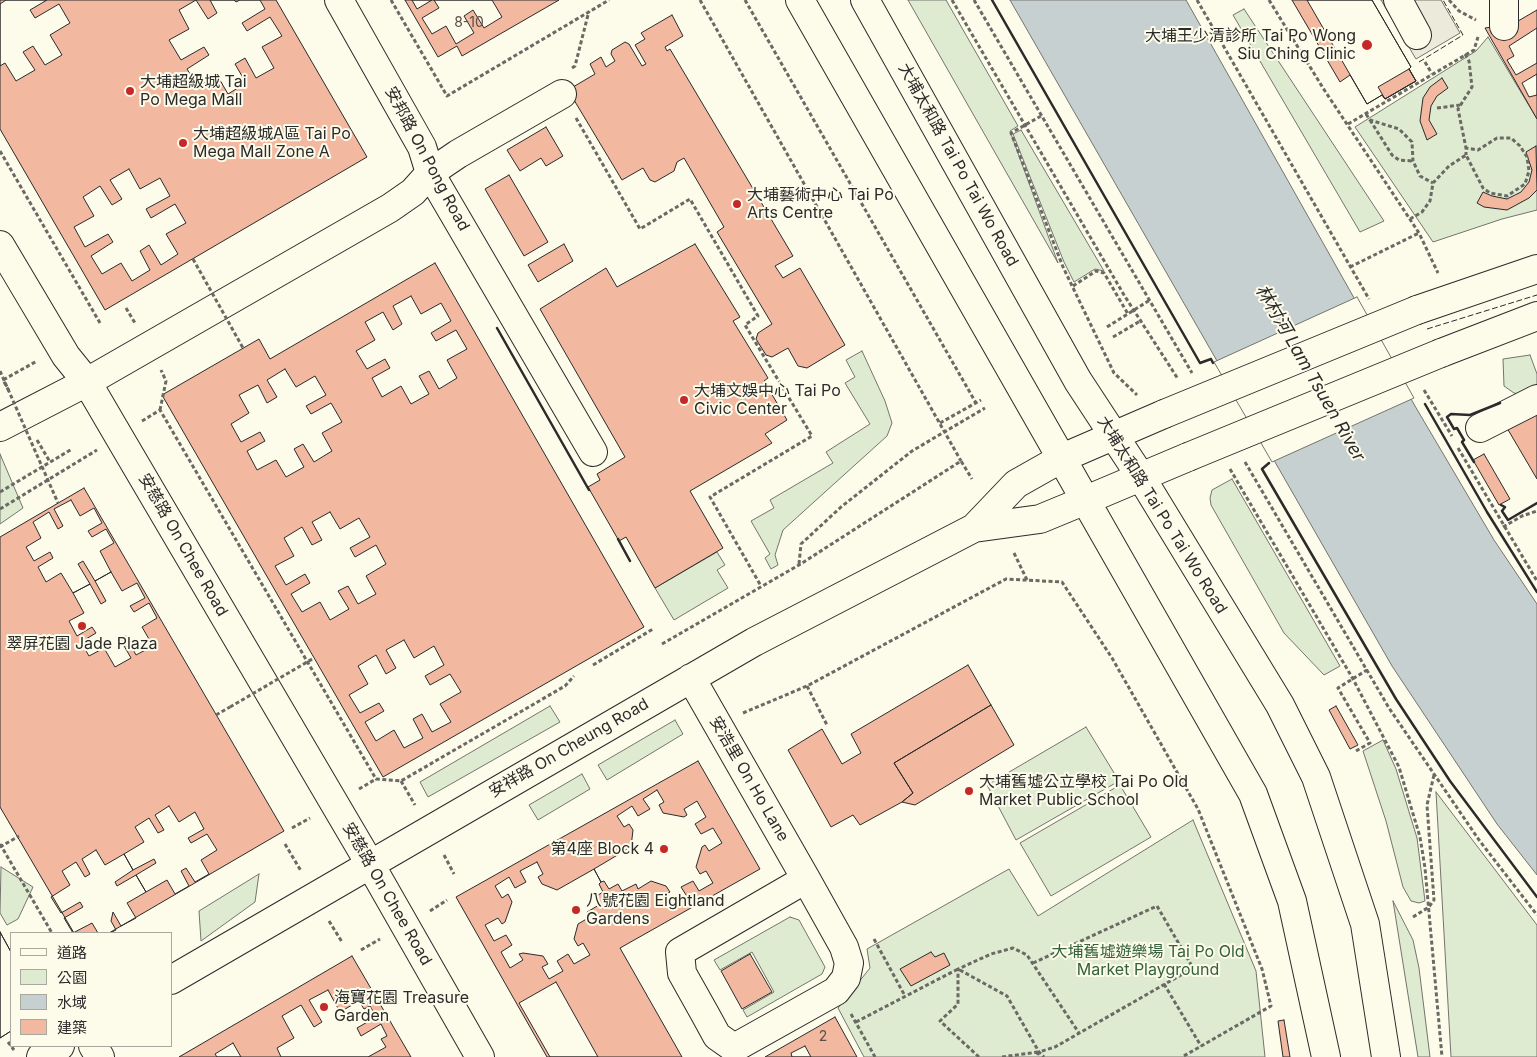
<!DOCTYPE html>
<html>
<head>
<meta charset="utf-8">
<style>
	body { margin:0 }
	#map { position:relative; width:1537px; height:1057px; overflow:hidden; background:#fdfbea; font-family:Inter,"Noto Sans TC",sans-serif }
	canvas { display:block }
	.legend { position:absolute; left:10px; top:932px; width:162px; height:115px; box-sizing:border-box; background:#fdfbea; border:1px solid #a9a89e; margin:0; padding:6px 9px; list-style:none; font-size:15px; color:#2b2b2b }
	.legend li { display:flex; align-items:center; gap:10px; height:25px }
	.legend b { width:25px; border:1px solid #a9a89e }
</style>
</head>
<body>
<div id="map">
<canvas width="1537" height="1057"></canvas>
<ul class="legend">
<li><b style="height:6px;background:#fdfbea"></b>道路</li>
<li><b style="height:14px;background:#deebd1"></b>公園</li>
<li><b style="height:14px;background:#c7d0d0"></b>水域</li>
<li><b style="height:14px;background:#f2b8a0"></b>建築</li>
</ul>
</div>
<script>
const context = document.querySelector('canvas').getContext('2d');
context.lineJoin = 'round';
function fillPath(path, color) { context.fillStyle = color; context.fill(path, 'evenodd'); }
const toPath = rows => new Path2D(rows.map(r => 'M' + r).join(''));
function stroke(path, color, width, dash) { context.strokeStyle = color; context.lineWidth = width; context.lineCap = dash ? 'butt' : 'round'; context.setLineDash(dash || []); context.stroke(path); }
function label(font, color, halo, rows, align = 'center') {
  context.font = font + ' Inter,"Noto Sans TC",sans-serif'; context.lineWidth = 4; context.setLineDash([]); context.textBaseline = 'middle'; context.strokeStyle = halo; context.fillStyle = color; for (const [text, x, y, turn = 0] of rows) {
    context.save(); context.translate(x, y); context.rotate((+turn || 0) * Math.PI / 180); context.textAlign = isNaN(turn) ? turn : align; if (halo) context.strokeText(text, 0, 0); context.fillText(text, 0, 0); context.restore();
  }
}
const green = toPath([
	[908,0,946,0,1018,126,1010,131,1058,263,908,0],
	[1244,9,1384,221,1360,232,1233,15,1244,9],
	[1488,37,1537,119,1537,210,1502,219,1433,242,1355,127,1476,51,1488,37],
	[1021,130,1104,271,1095,269,1074,282,1064,262,1013,134,1021,130],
	[862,351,885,401,892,423,887,436,783,530,775,555,778,565,771,569,765,558,770,554,751,521,774,508,770,500,833,463,826,452,870,424,845,383,855,377,846,360,862,351],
	[1530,355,1537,374,1537,390,1529,396,1514,393,1504,386,1503,359,1530,355],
	[0,454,23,508,0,524,0,454],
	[1232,479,1340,666,1324,675,1284,633,1211,505,1210,498,1212,490,1232,479],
	[717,552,725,565,717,570,728,588,674,620,655,588,717,552],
	[550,706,560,722,428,797,420,782,550,706],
	[675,720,683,734,607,780,598,765,675,720],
	[1086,727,1119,781,1016,840,987,785,1086,727],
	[1383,740,1396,769,1417,838,1425,901,1419,903,1411,901,1403,887,1386,821,1363,751,1383,740],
	[582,774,590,789,538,820,529,805,582,774],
	[1120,785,1151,837,1051,896,1020,843,1120,785],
	[1436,792,1537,925,1537,1057,1451,1057,1436,792],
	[1193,820,1256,971,1265,1057,864,1057,838,1008,870,968,867,949,1009,869,1038,916,1193,820],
	[1,867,33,887,18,919,7,925,0,913,1,867],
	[259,874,255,902,201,941,199,911,259,874],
	[1393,901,1413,940,1419,968,1430,1057,1418,1057,1393,901],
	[790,917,799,920,825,967,822,974,747,1017,743,1010,774,992,752,952,720,970,714,960,790,917]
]);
const parking = toPath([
	[1381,0,1441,0,1460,33,1416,59,1381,0]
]);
const water = toPath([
	[1010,0,1186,0,1415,406,1494,540,1537,604,1537,875,1497,824,1392,666,1010,0]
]);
const pier = toPath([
	[1357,297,1414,398,1272,462,1214,362,1357,297]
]);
const building = toPath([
	[0,0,276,0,367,157,105,310,0,129,0,0],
	[6,0,47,0,30,10,35,18,59,4,70,23,50,35,62,55,45,65,33,46,23,52,35,70,16,81,5,63,0,66,0,4,6,0],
	[196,0,208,19,217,13,210,0,234,0,236,2,240,0,260,0,265,9,242,23,247,31,270,17,282,36,262,47,274,68,256,78,245,58,235,64,246,83,228,94,217,75,198,87,187,69,209,55,204,47,181,60,169,40,189,29,179,10,196,0],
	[405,0,559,0,462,56,457,46,438,57,405,0],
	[412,0,432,0,417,9,412,0],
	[434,0,492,0,502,17,484,28,473,10,464,16,474,33,456,44,446,26,432,34,422,18,439,8,434,0],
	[1292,0,1372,0,1411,67,1409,69,1416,81,1385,99,1382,95,1367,104,1350,75,1340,82,1292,0],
	[1307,0,1372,0,1411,67,1409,69,1416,81,1385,99,1382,95,1367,104,1307,0],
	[1537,10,1537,119,1485,28,1513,24,1537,10],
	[672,15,683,36,665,47,667,51,670,49,793,256,775,266,783,278,800,268,845,345,807,368,798,366,788,348,772,357,766,355,756,339,758,333,772,324,717,232,724,227,684,158,677,162,674,171,655,182,650,180,643,168,622,180,568,90,595,74,590,64,601,57,606,67,615,61,611,54,612,50,625,42,629,44,642,66,646,64,635,45,645,39,641,33,672,15],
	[1537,28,1537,63,1516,75,1507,60,1514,56,1509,46,1537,28],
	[1409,69,1416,81,1385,99,1378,87,1409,69],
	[1537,74,1537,95,1529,97,1522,83,1537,74],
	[1442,78,1448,88,1437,96,1431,106,1429,120,1437,134,1427,140,1420,121,1423,98,1430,87,1442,78],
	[546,127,563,156,546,166,541,158,520,171,507,150,546,127],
	[1536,146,1537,190,1529,198,1507,210,1484,207,1477,203,1483,192,1492,196,1507,199,1521,192,1529,182,1532,170,1526,152,1536,146],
	[129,169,140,189,160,178,170,196,146,209,151,218,175,204,186,223,166,234,178,254,161,265,149,245,140,251,150,270,132,281,121,263,102,274,91,256,113,242,108,234,85,247,74,227,94,216,83,197,100,186,112,205,122,199,110,180,129,169],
	[509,175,548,242,524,256,485,189,509,175],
	[564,244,573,261,538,282,528,265,564,244],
	[695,244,740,317,733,321,768,378,764,381,787,420,765,434,772,443,690,491,723,548,655,588,626,537,619,541,588,487,600,480,597,474,625,457,540,309,606,268,617,287,695,244],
	[435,263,644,627,383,777,162,395,259,339,270,359,435,263],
	[411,296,421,314,441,303,451,321,431,333,436,341,456,330,467,349,447,360,457,378,439,389,429,371,419,376,429,394,411,404,401,386,382,397,372,378,390,368,385,359,367,369,356,351,375,340,365,322,383,312,393,330,402,324,393,306,411,296],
	[285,369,296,387,315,376,326,395,306,406,311,414,331,403,342,422,322,433,332,451,314,462,303,444,294,449,304,467,286,477,276,460,257,470,247,451,265,441,260,432,241,442,231,424,249,413,239,395,258,385,267,403,277,397,267,380,285,369],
	[1537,410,1537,479,1507,428,1537,410],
	[1484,454,1510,499,1499,505,1473,460,1484,454],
	[84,488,284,831,109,933,74,933,0,807,0,537,84,488],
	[71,500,80,516,94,508,102,523,88,531,92,537,106,529,114,543,100,551,111,572,95,581,83,561,78,564,90,584,73,593,61,573,46,582,38,567,53,558,50,552,34,561,26,547,41,538,33,522,49,512,58,529,63,526,54,509,71,500],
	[330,512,340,529,359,518,370,537,350,548,355,557,376,545,386,564,366,576,376,594,358,604,348,586,338,591,349,609,330,620,320,602,302,612,291,594,310,583,305,574,286,585,275,566,294,556,284,538,302,527,312,545,322,540,312,522,330,512],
	[111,572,122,591,137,583,145,598,130,606,134,612,149,603,157,618,142,627,153,646,136,655,126,636,120,639,131,658,115,667,104,648,89,656,81,642,96,633,92,627,77,636,69,621,84,613,73,593,90,584,101,604,106,601,95,581,111,572],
	[404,640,414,658,434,646,444,665,425,676,430,685,450,674,461,692,440,704,451,722,432,732,422,714,413,719,423,738,404,748,394,730,376,741,365,722,384,711,379,703,360,713,349,695,368,684,358,666,376,655,386,674,396,668,386,650,404,640],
	[968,665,991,705,894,763,913,793,902,802,860,825,853,815,831,827,788,750,822,729,842,764,861,753,851,734,968,665],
	[991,705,1014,745,915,805,902,802,913,793,894,763,991,705],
	[1336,706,1358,745,1350,749,1329,710,1336,706],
	[698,761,760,869,620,948,682,1057,547,1057,456,897,698,761],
	[657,790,664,802,659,805,663,813,684,817,687,815,684,809,697,801,706,817,695,824,701,834,713,828,722,843,709,851,705,845,702,847,696,867,700,874,706,871,713,883,699,891,693,881,681,887,688,898,672,907,665,895,670,892,666,886,651,881,638,889,636,884,622,891,618,884,609,889,604,881,601,882,594,869,631,847,633,830,629,824,624,827,617,816,632,806,638,816,650,809,643,799,657,790],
	[169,806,179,822,195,812,204,829,188,838,191,843,207,834,217,850,201,860,209,874,195,882,186,868,181,871,189,886,175,894,167,880,146,892,136,875,156,863,154,859,133,870,124,854,144,842,135,827,149,818,158,833,164,830,155,815,169,806],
	[96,850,105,865,124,854,133,870,115,882,117,886,136,875,146,892,127,903,136,918,121,926,113,912,111,921,116,930,110,933,98,933,92,923,73,933,64,918,83,907,80,902,61,913,51,897,70,885,62,871,76,862,85,877,90,874,82,859,96,850],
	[537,862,543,874,538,877,542,884,557,890,594,869,601,882,599,884,603,892,595,897,599,905,587,912,590,917,578,924,574,939,578,946,583,943,590,955,574,964,568,954,557,961,563,971,549,979,542,967,548,964,543,956,523,953,519,954,523,960,510,968,501,952,512,945,506,935,494,941,485,925,498,918,502,924,505,922,512,902,508,894,502,898,495,886,509,877,515,888,526,882,520,871,537,862],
	[0,932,11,952,11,1031,0,1038,0,932],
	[0,932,11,952,11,1031,0,1038,0,932],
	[931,952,935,957,944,953,950,965,911,986,900,969,931,952],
	[750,954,772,992,742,1009,721,971,750,954],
	[352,956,411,1057,179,1057,352,956],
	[556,982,598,1057,550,1057,519,1003,556,982],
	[328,990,340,1012,359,1001,364,1009,370,1006,376,1017,357,1028,361,1036,381,1024,387,1036,381,1039,386,1047,368,1057,281,1057,277,1048,294,1038,282,1016,301,1005,314,1027,322,1022,309,1000,328,990],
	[835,1017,857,1057,765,1057,835,1017],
	[1284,1020,1290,1057,1283,1057,1278,1021,1284,1020],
	[233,1043,241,1057,217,1057,215,1054,233,1043],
	[805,1046,811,1057,792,1057,791,1053,805,1046]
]);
const path = toPath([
	[391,0,447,96,609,0],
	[700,0,961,461],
	[745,0,976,403],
	[952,0,1124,295,1178,379],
	[974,0,1192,373],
	[1197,0,1369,299],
	[1269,0,1323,88,1419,233,1438,273],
	[1449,0,1459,11,1476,20],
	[1465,54,1469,61,1472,87,1458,109,1466,148],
	[1425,62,1432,74],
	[572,68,575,66,589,11],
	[1437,108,1460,105],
	[1366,114,1370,120,1399,129,1412,142,1413,161,1420,176,1433,183],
	[1041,116,1011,133,1063,267,1114,373,1137,395],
	[576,118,640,229,690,199,758,316,745,325,812,436,710,497,761,586],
	[1370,120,1392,155,1399,160,1413,161],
	[1348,124,1474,50,1478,37],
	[0,151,100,323],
	[1410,219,1422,212,1430,201,1433,183,1449,166,1466,155,1483,188,1490,193,1507,196,1525,184,1529,171,1527,157,1520,146,1511,138,1497,138,1478,150,1466,148,1466,155],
	[1350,267,1419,233],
	[1073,286,1096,271,1104,273,1128,314],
	[126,308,135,323],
	[1107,327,1150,300],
	[1113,337,1142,320],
	[1424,390,1452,436],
	[9,391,3,380,37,361],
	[160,410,166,381,161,370],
	[142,421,160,410,376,779,401,781,565,686,574,676],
	[940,423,981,400],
	[37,440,50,462],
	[1458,448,1537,581],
	[1245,462,1389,708,1479,840,1537,915],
	[1230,469,1353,679,1399,767,1420,837,1425,868,1442,1057],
	[0,492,72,449],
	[0,509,97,450],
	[1503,527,1522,516,1537,511],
	[1014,553,1027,580],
	[799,564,801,544,841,507,912,451,985,408],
	[662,644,799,565,961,461,972,479],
	[593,665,653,629],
	[807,686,827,725],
	[743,713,807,686,1006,579,1062,582,1112,658,1198,809,1262,969,1271,1006,1182,1057],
	[216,715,230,707],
	[1356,751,1370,743,1338,688,1367,670],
	[401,781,415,805],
	[359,789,376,779],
	[292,828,310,818],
	[0,844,52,933],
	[285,844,301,871],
	[444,855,454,874],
	[430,911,447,900],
	[1413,917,1429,907,1434,900,1427,805,1434,775],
	[329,921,342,942],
	[874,939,905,996],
	[361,950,380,939],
	[1033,963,1157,906,1193,968,1055,1047,1039,1052,1036,1057],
	[1164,984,1201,1046],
	[851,1014,875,1057],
	[856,1022,958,969,1007,996,1039,1052,1044,1057],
	[8,1042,14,1050],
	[979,1057,940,1021,958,1004,958,969,991,954,1013,948,1027,955,1079,1033],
	[1002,1057,1038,1052]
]);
const minor = toPath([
	[339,0,422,147,430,173,593,452],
	[1398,0,1417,35],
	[1504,26,1504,0],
	[0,245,66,356,87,382,118,435,370,864,480,1057],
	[0,427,87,382,390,208,413,192,430,173,458,154,562,94],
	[1480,428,1537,399],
	[974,528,1040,519,1086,500],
	[691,678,806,879,844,947,849,963,846,978,836,991,734,1048,717,1036,705,1014,682,973,680,952,806,879],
	[171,980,754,642,974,528,1016,484,1062,458],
	[93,1046,100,1057],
	[41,1057,60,1046]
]);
const major = toPath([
	[800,0,1253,794,1292,901,1326,1057],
	[865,0,1078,381,1141,477,1280,705,1316,777,1365,924,1386,1057],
	[1417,310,1537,269],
	[1441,353,1537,316],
	[1062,458,1164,414],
	[1086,500,1188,457]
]);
const pathBridge = toPath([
	[193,259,243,348],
	[0,371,58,503],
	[230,707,314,658],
	[0,847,19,836]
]);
const majorBridge = toPath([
	[1164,414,1417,310],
	[1188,457,1441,353]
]);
const fence = toPath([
	[1419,62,1463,35,1443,0],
	[1427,329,1537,295]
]);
const wall = toPath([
	[992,0,1200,363,1211,359,1213,363],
	[497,328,589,490],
	[1425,404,1487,512,1537,592],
	[1474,462,1462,442,1464,440,1457,428,1454,429,1447,417,1451,414,1470,415,1500,403],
	[1269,463,1262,469,1396,699,1450,781,1537,897],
	[1501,505,1505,507,1502,511,1508,520,1537,503],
	[618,539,630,561]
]);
const markers = [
	[1367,45,6,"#c62828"],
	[130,91,5,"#c62828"],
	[183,143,5,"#c62828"],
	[737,204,5,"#c62828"],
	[684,400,5,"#c62828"],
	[82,626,5,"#c62828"],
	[969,791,5,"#c62828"],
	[664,849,5,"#c62828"],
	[576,910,5,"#c62828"],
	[324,1007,5,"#c62828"]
];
const numberNames = [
	["8-10",469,23],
	["2",823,1037]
];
const poiNames = [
	["大埔王少清診所 Tai Po Wong",1356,36,"right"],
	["Siu Ching Clinic",1356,54,"right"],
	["大埔超級城 Tai",140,82],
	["Po Mega Mall",140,100],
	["大埔超級城A區 Tai Po",193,134],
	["Mega Mall Zone A",193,152],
	["大埔藝術中心 Tai Po",747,195],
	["Arts Centre",747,213],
	["大埔文娛中心 Tai Po",694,391],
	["Civic Center",694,409],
	["翠屏花園 Jade Plaza",82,644,"center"],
	["大埔舊墟公立學校 Tai Po Old",979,782],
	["Market Public School",979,800],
	["第4座 Block 4",654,849,"right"],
	["八號花園 Eightland",586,901],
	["Gardens",586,919],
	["海寶花園 Treasure",334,998],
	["Garden",334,1016]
];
const streetNames = [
	["安邦路 On Pong Road",427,159,62],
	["大埔太和路 Tai Po Tai Wo Road",958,165,61],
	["大埔太和路 Tai Po Tai Wo Road",1162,515,58],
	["安慈路 On Chee Road",183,545,60],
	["安祥路 On Cheung Road",569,748,-30],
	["安浩里 On Ho Lane",749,779,60],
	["安慈路 On Chee Road",387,894,60]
];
const parkNames = [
	["大埔舊墟遊樂場 Tai Po Old",1148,952],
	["Market Playground",1148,970]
];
const waterNames = [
	["林村河 Lam Tsuen River",1310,373,60]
];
fillPath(green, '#deebd1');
stroke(green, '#74746e', 1);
fillPath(parking, '#eceadb');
stroke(parking, '#74746e', 1);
fillPath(water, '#c7d0d0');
stroke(water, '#74746e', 1);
fillPath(pier, '#fdfbea');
stroke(pier, '#74746e', 1);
fillPath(building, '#f2b8a0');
stroke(building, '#2b2b2b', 1);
stroke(minor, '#2b2b2b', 30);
stroke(major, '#2b2b2b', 30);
stroke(path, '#6a6964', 3, [4, 2.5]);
stroke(minor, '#fdfbea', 28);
stroke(major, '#fdfbea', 28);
stroke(majorBridge, '#2b2b2b', 30, []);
stroke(pathBridge, '#6a6964', 3, [4, 2.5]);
stroke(majorBridge, '#fdfbea', 28);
stroke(fence, '#2b2b2b', 1, [6, 2.5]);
stroke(wall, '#2b2b2b', 2.5);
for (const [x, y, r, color] of markers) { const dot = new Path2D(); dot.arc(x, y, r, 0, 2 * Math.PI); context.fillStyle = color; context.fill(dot); stroke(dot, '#fdfbea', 2); }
label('14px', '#5d4e48', null, numberNames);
label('16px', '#2b2b2b', '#fdfbea', poiNames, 'left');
label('16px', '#2b2b2b', '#fdfbea', streetNames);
label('16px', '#34623c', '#fdfbea', parkNames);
label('italic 18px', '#2b2b2b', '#fdfbea', waterNames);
</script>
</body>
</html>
